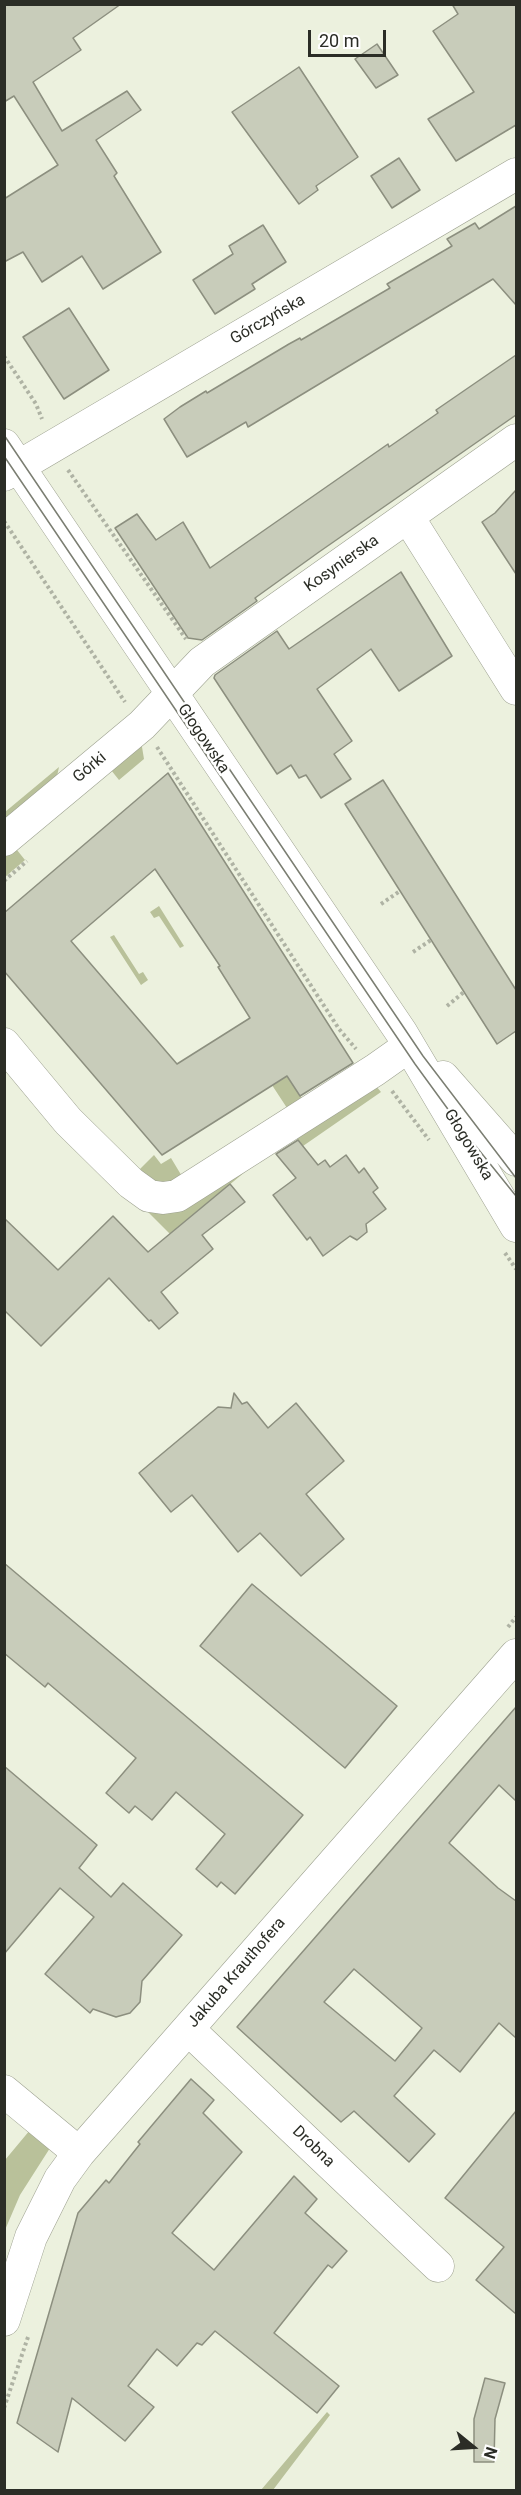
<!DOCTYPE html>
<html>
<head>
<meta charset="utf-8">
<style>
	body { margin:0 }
	#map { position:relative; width:521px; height:2495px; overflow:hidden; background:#ecf1de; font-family:Roboto,sans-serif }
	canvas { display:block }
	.frame { position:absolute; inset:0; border:6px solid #2b2d26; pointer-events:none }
	.north { position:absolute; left:443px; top:2417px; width:60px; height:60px; -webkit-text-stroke:4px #fff; paint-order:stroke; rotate:108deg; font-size:16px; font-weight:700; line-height:24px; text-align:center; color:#2b2d26 }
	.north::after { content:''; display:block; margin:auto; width:21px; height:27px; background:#2b2d26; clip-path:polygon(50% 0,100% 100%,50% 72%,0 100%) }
	.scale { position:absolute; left:308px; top:30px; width:78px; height:27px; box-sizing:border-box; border:3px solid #2b2d26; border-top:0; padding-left:8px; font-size:18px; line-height:21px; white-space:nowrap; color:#2b2d26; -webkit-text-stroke:4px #fff; paint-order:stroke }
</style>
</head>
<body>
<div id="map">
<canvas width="521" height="2495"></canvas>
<div class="frame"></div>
<div class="north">N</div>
<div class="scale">20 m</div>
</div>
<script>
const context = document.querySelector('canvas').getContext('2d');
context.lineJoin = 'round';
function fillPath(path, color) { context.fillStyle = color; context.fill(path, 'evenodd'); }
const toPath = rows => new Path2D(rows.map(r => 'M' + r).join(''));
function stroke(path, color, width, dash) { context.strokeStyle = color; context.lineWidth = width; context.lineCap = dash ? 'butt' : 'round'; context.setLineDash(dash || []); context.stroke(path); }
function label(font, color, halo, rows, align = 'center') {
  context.font = font + ' Roboto,sans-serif'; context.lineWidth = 5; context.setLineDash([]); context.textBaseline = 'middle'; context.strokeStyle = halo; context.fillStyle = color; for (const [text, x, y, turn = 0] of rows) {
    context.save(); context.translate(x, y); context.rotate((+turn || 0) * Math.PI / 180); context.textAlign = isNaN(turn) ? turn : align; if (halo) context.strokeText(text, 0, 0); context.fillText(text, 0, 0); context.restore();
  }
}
const green = toPath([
	[141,741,144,759,119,780,111,770],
	[59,767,56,781,5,824,5,812],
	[12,849,17,850,25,860,5,877,5,855],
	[159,906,184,946,180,948,159,916,154,918,150,912],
	[114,935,139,974,143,972,148,980,141,985,110,937],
	[285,1073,306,1104,287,1108,270,1082],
	[376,1086,381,1092,303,1146,292,1133,170,1234,134,1198,147,1205],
	[154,1155,161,1164,171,1158,183,1178,163,1191,137,1172],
	[30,2130,50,2148,20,2195,5,2230,5,2160],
	[327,2412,330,2415,273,2490,261,2490]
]);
const building = toPath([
	[4,4,121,4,73,38,81,50,33,82,62,131,127,91,141,110,96,140,117,173,114,176,161,252,103,289,82,256,42,282,23,252,4,262,4,199,58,165,14,96,4,102,4,4],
	[452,4,516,4,516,125,456,161,428,119,474,92,433,31,458,14,452,4],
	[377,44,398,75,376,88,355,59,377,44],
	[299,67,358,157,316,186,318,190,299,204,232,112,299,67],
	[399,158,420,190,392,208,371,176,399,158],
	[516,206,516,305,493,279,248,427,246,422,187,457,164,419,180,407,206,391,207,393,289,344,300,338,301,340,390,288,387,284,452,246,447,239,475,223,479,229,516,206],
	[263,225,286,262,252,284,255,289,215,314,193,280,233,254,229,246,263,225],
	[69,308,109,370,64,399,23,337,69,308],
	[516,355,516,415,319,552,255,598,257,601,202,640,188,638,115,528,137,514,156,540,183,522,210,568,388,444,389,447,438,413,436,410,516,355],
	[516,490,516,574,482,522,495,513,516,490],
	[401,572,452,656,399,691,371,649,317,689,352,741,334,754,351,779,321,798,306,775,299,778,291,765,277,774,214,678,215,675,277,631,289,649,401,572],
	[168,773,353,1063,300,1096,287,1076,162,1155,4,971,4,913,168,773],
	[155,869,220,966,218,967,250,1018,177,1064,71,941,155,869],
	[383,780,516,990,516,1031,497,1044,345,804,383,780],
	[298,1140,318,1165,325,1160,330,1167,346,1155,359,1173,364,1168,378,1188,373,1192,386,1209,366,1224,367,1232,357,1240,350,1236,323,1256,310,1237,307,1240,273,1195,296,1178,276,1154,298,1140],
	[230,1184,245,1202,202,1235,213,1249,161,1292,178,1313,159,1329,151,1320,149,1321,109,1278,41,1346,4,1310,4,1218,58,1270,113,1216,148,1252,230,1184],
	[234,1393,242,1404,247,1402,268,1428,296,1403,344,1461,306,1494,344,1539,301,1576,260,1533,238,1552,192,1495,171,1512,139,1473,218,1407,231,1408,234,1393],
	[4,1563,303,1815,235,1894,221,1882,217,1887,196,1869,225,1834,176,1792,152,1820,135,1806,129,1813,106,1793,136,1758,48,1683,45,1687,4,1653,4,1563],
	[252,1584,397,1706,345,1768,200,1646,252,1584],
	[516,1707,516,1801,499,1785,449,1843,498,1888,516,1901,516,2038,499,2023,460,2072,434,2050,394,2096,435,2134,409,2162,354,2111,341,2122,237,2027,516,1707],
	[354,1969,422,2028,395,2061,324,2002,354,1969],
	[4,1766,97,1845,79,1868,111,1897,123,1883,182,1935,142,1981,140,2002,130,2013,116,2017,93,2009,90,2013,45,1974,94,1917,60,1888,4,1954,4,1766],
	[191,2079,214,2100,203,2113,242,2152,172,2233,214,2270,294,2176,317,2199,305,2213,347,2251,332,2268,328,2265,274,2333,339,2386,317,2413,215,2331,202,2345,197,2343,177,2366,157,2349,128,2386,154,2407,125,2441,72,2398,58,2452,17,2423,78,2213,106,2180,109,2183,140,2144,138,2142,191,2079],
	[516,2111,516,2314,476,2280,504,2247,445,2198,516,2111],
	[485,2378,505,2383,495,2419,494,2462,474,2462,474,2419,485,2378]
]);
const path = toPath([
	[4,356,36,404,42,419],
	[68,470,186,639],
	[4,521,125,702],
	[157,747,339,1029,356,1049],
	[4,881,27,861],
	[381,904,400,891],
	[413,952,431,940],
	[447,1006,464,992],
	[392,1091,429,1140],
	[505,1253,516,1269],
	[508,1627,516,1617],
	[4,2408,28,2337]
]);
const minor = toPath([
	[4,445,401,1032,516,1226],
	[4,475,516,174],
	[408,517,516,689],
	[4,840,142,725,202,662,516,440],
	[4,1044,68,1121,131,1183,149,1196,163,1198,177,1196,375,1070,409,1046],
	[443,1077,516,1160],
	[188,2029,438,2266],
	[4,2091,79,2153],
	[4,2320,31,2237,60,2179,79,2153,516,1655]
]);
const tram = toPath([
	[4,435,423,1056,516,1178],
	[4,456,415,1064,466,1134,516,1196]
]);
const streetNames = [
	["Górczyńska",268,320,-30],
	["Kosynierska",342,564,-35],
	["Głogowska",203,739,56],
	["Górki",90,768,-40],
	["Głogowska",468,1145,59],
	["Jakuba Krauthofera",237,1973,-49],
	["Drobna",313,2147,44]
];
fillPath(green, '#b9c19a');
fillPath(building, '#c8ccba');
stroke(building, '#8c8f7f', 1.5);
stroke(minor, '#9da190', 33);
stroke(path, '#afb3a4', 4, [3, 3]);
stroke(minor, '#fff', 32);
stroke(tram, '#7b7e72', 1.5);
label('16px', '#2b2d26', '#fff', streetNames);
</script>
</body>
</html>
